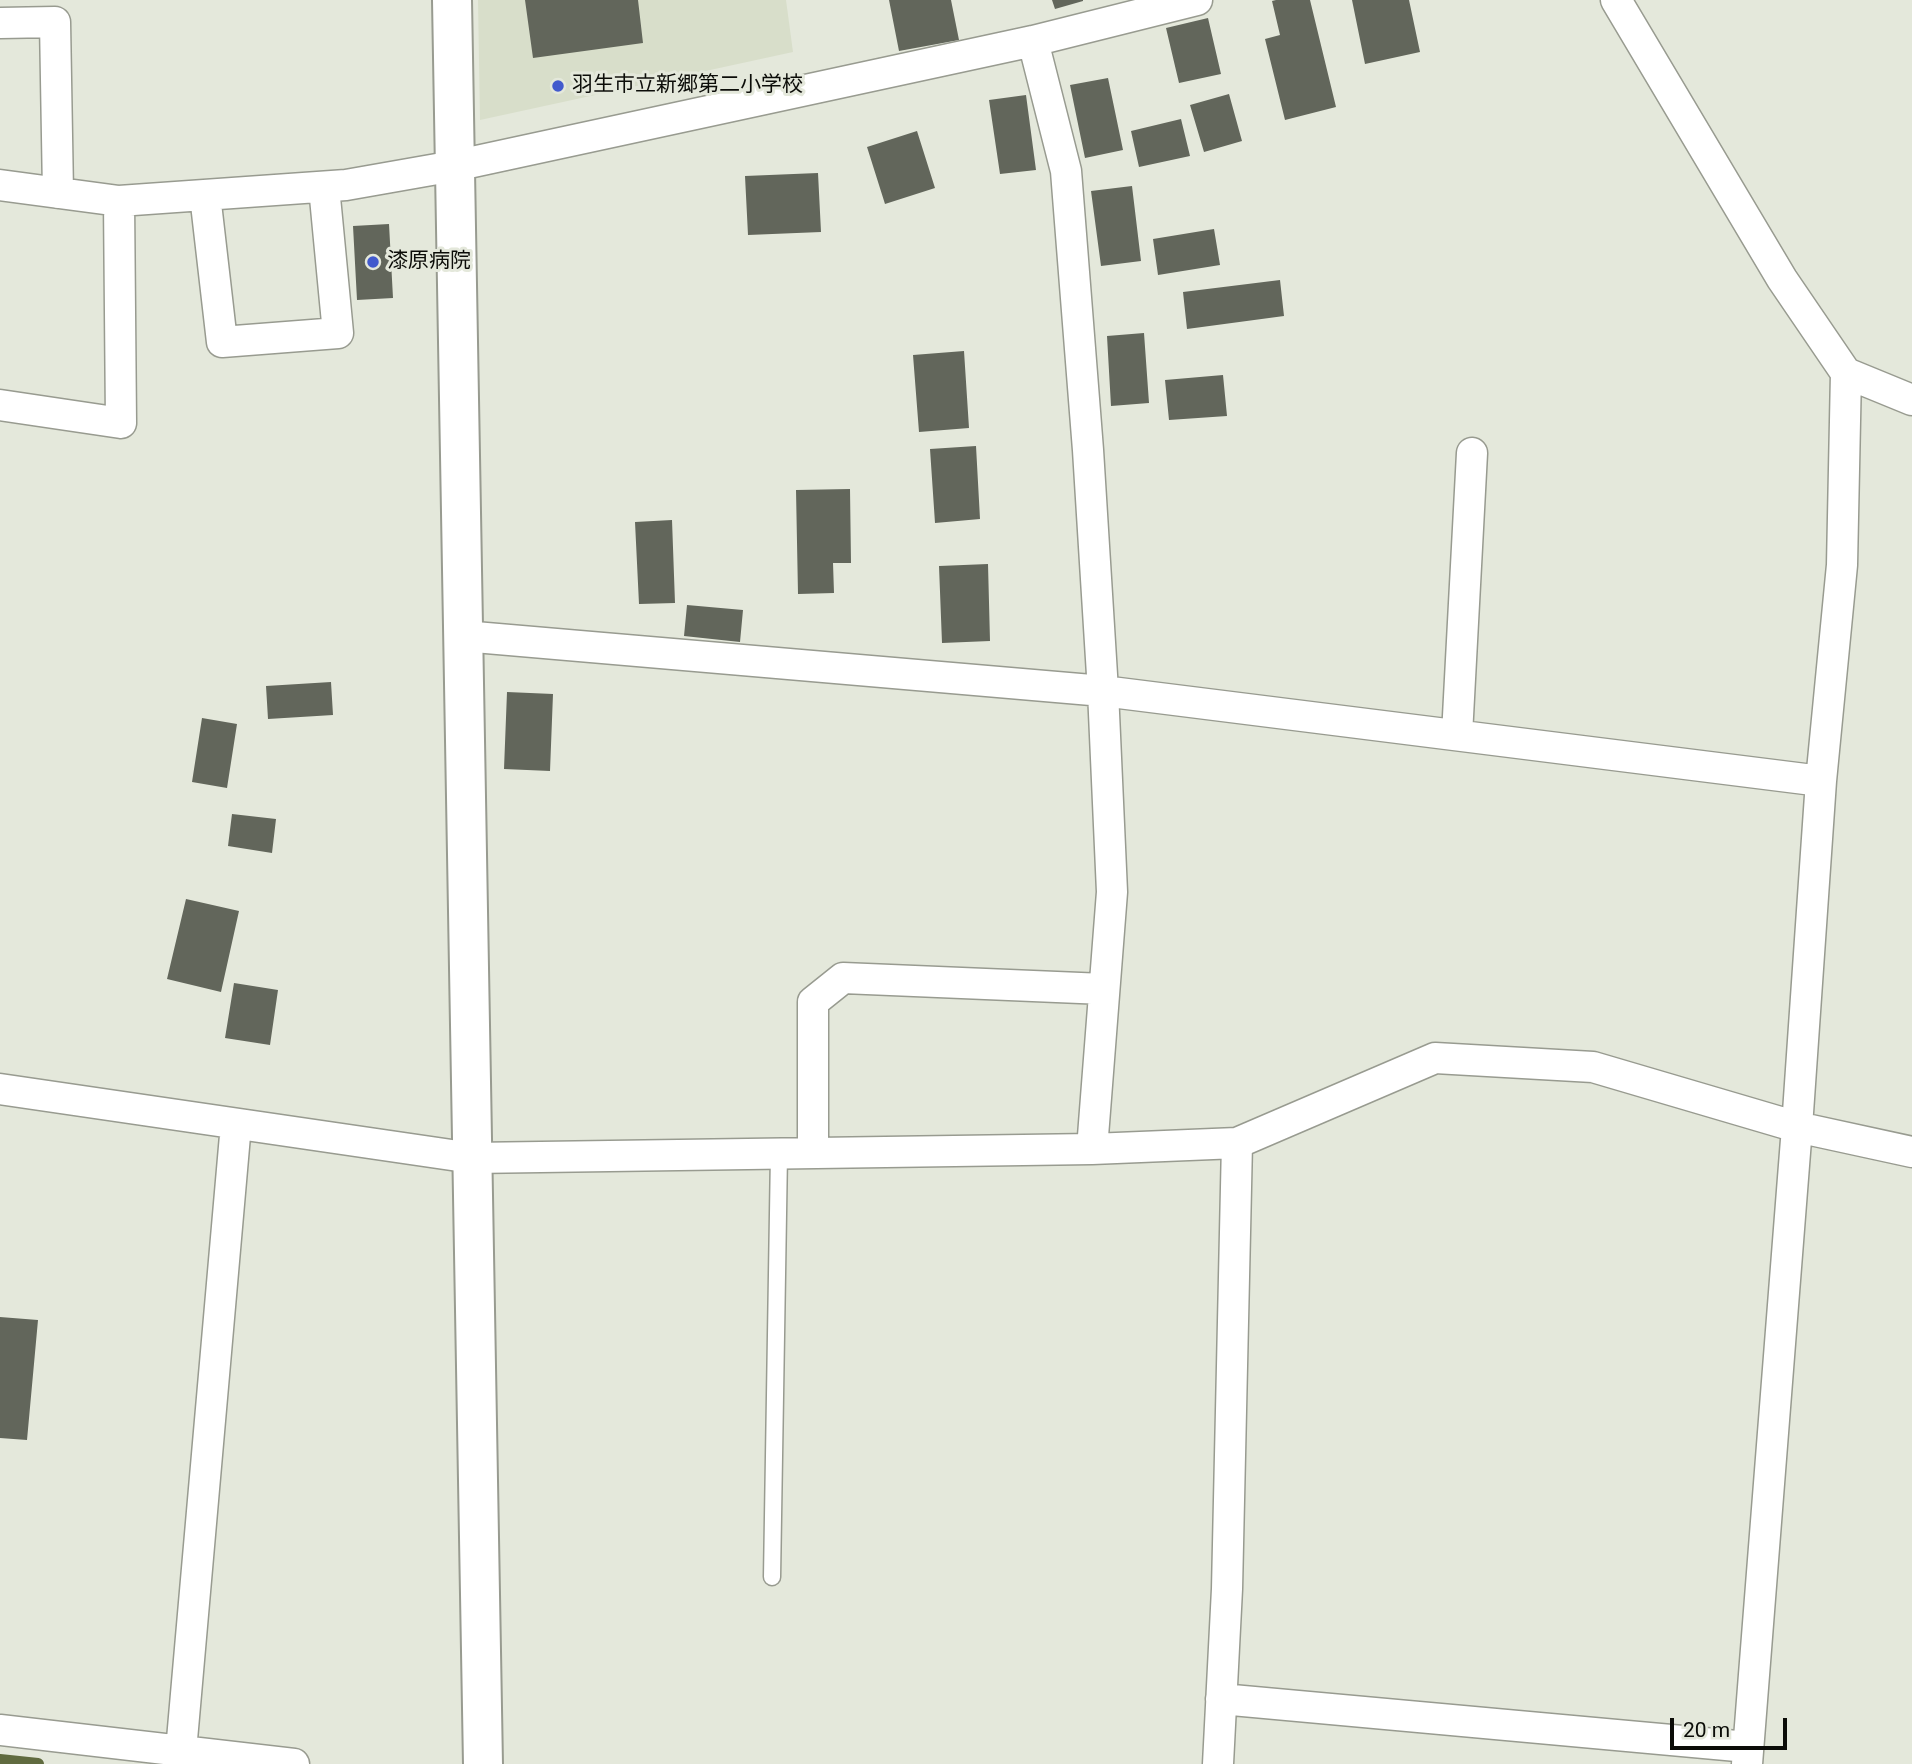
<!DOCTYPE html>
<html>
<head>
<meta charset="utf-8">
<style>
	body { margin:0 }
	#map { position:relative; width:1912px; height:1764px; overflow:hidden; background:#e4e8db; font-family:Roboto,sans-serif }
	canvas { display:block }
	.scale { position:absolute; left:1670px; top:1718px; width:117px; height:32px; box-sizing:border-box; border:4px solid #0b0c08; border-top:0; padding-left:9px; font-size:21px; line-height:24px; white-space:nowrap; color:#0b0c08; -webkit-text-stroke:5px #e4e8db; paint-order:stroke }
</style>
</head>
<body>
<div id="map">
<canvas width="1912" height="1764"></canvas>
<div class="scale">20 m</div>
</div>
<script>
const context = document.querySelector('canvas').getContext('2d');
context.lineJoin = 'round';
function fillPath(path, color) { context.fillStyle = color; context.fill(path, 'evenodd'); }
const toPath = rows => new Path2D(rows.map(r => 'M' + r).join(''));
function stroke(path, color, width, dash) { context.strokeStyle = color; context.lineWidth = width; context.lineCap = dash ? 'butt' : 'round'; context.setLineDash(dash || []); context.stroke(path); }
function label(font, color, halo, rows, align = 'center') {
  context.font = font + ' Roboto,"Noto Sans JP",sans-serif'; context.lineWidth = 6; context.setLineDash([]); context.textBaseline = 'middle'; context.strokeStyle = halo; context.fillStyle = color; for (const [text, x, y, turn = 0] of rows) {
    context.save(); context.translate(x, y); context.rotate((+turn || 0) * Math.PI / 180); context.textAlign = isNaN(turn) ? turn : align; if (halo) context.strokeText(text, 0, 0); context.fillText(text, 0, 0); context.restore();
  }
}
const built = toPath([
	[478,0,786,0,793,52,480,120]
]);
const stream = toPath([
	[0,1760,38,1764]
]);
const building = toPath([
	[525,0,638,0,643,43,533,58],
	[889,0,951,0,959,40,899,51],
	[1052,0,1083,0,1083,1,1055,9],
	[1276,0,1310,0,1336,107,1285,120,1265,39,1280,35,1272,1],
	[1352,0,1409,0,1420,52,1365,64],
	[1208,18,1221,74,1179,83,1166,28],
	[1108,78,1123,150,1085,158,1070,85],
	[1229,94,1242,141,1204,152,1190,105],
	[1026,95,1036,170,1000,174,989,100],
	[1181,119,1190,156,1139,167,1131,131],
	[917,131,935,188,885,204,867,147],
	[818,173,821,232,748,235,745,176],
	[1132,186,1141,261,1101,266,1091,191],
	[389,224,393,298,357,300,353,226],
	[1214,229,1220,265,1158,275,1153,239],
	[1280,280,1284,316,1187,329,1183,292],
	[1144,333,1149,403,1111,406,1107,336],
	[964,351,969,428,919,432,913,355],
	[1223,375,1227,416,1169,420,1165,380],
	[976,446,980,519,935,523,930,449],
	[850,489,851,563,833,563,834,593,798,594,796,490],
	[672,520,675,603,639,604,635,522],
	[988,564,990,641,942,643,939,566],
	[687,605,743,610,740,642,684,636],
	[331,682,333,715,268,719,266,686],
	[507,692,553,694,550,771,504,769],
	[202,718,237,724,227,788,192,782],
	[232,814,276,819,272,853,228,846],
	[186,899,239,911,221,992,167,979],
	[234,983,278,990,270,1045,225,1038],
	[0,1317,38,1320,27,1440,0,1438]
]);
const lane = toPath([
	[772,1577,779,1153]
]);
const street = toPath([
	[1616,0,1782,279,1846,373,1842,565,1821,781],
	[0,23,55,22,58,193],
	[1033,41,1066,171,1088,450,1103,691,1112,892,1092,1149,1237,1143,1227,1589,1218,1764],
	[0,185,119,201,346,185,454,166,1033,41,1197,0],
	[205,195,222,342,338,333,324,187],
	[1846,373,1912,400],
	[0,405,121,423,119,201],
	[463,636,1103,691,1821,781,1797,1127,1747,1764],
	[1457,735,1472,453],
	[0,1089,472,1158,1092,1149],
	[1237,1143,1435,1058,1593,1067,1797,1127,1912,1152],
	[813,1153,813,1002,843,978,1104,989],
	[1221,1699,1748,1747],
	[0,1730,294,1764],
	[181,1751,236,1124]
]);
const secondary = toPath([
	[452,0,483,1764]
]);
const markers = [
	[558,86,7,"#425acd"],
	[373,262,7,"#425acd"]
];
const poiNames = [
	["羽生市立新郷第二小学校",572,86],
	["漆原病院",387,262]
];
fillPath(built, '#d8deca');
stroke(stream, '#606b3f', 12);
fillPath(building, '#62665b');
stroke(lane, '#989b90', 19);
stroke(street, '#989b90', 33);
stroke(secondary, '#989b90', 42);
stroke(lane, '#fff', 16);
stroke(street, '#fff', 30);
stroke(secondary, '#fff', 38);
for (const [x, y, r, color] of markers) { const dot = new Path2D(); dot.arc(x, y, r, 0, 2 * Math.PI); context.fillStyle = color; context.fill(dot); stroke(dot, '#e4e8db', 2.5); }
label('21px', '#0b0c08', '#e4e8db', poiNames, 'left');
</script>
</body>
</html>
